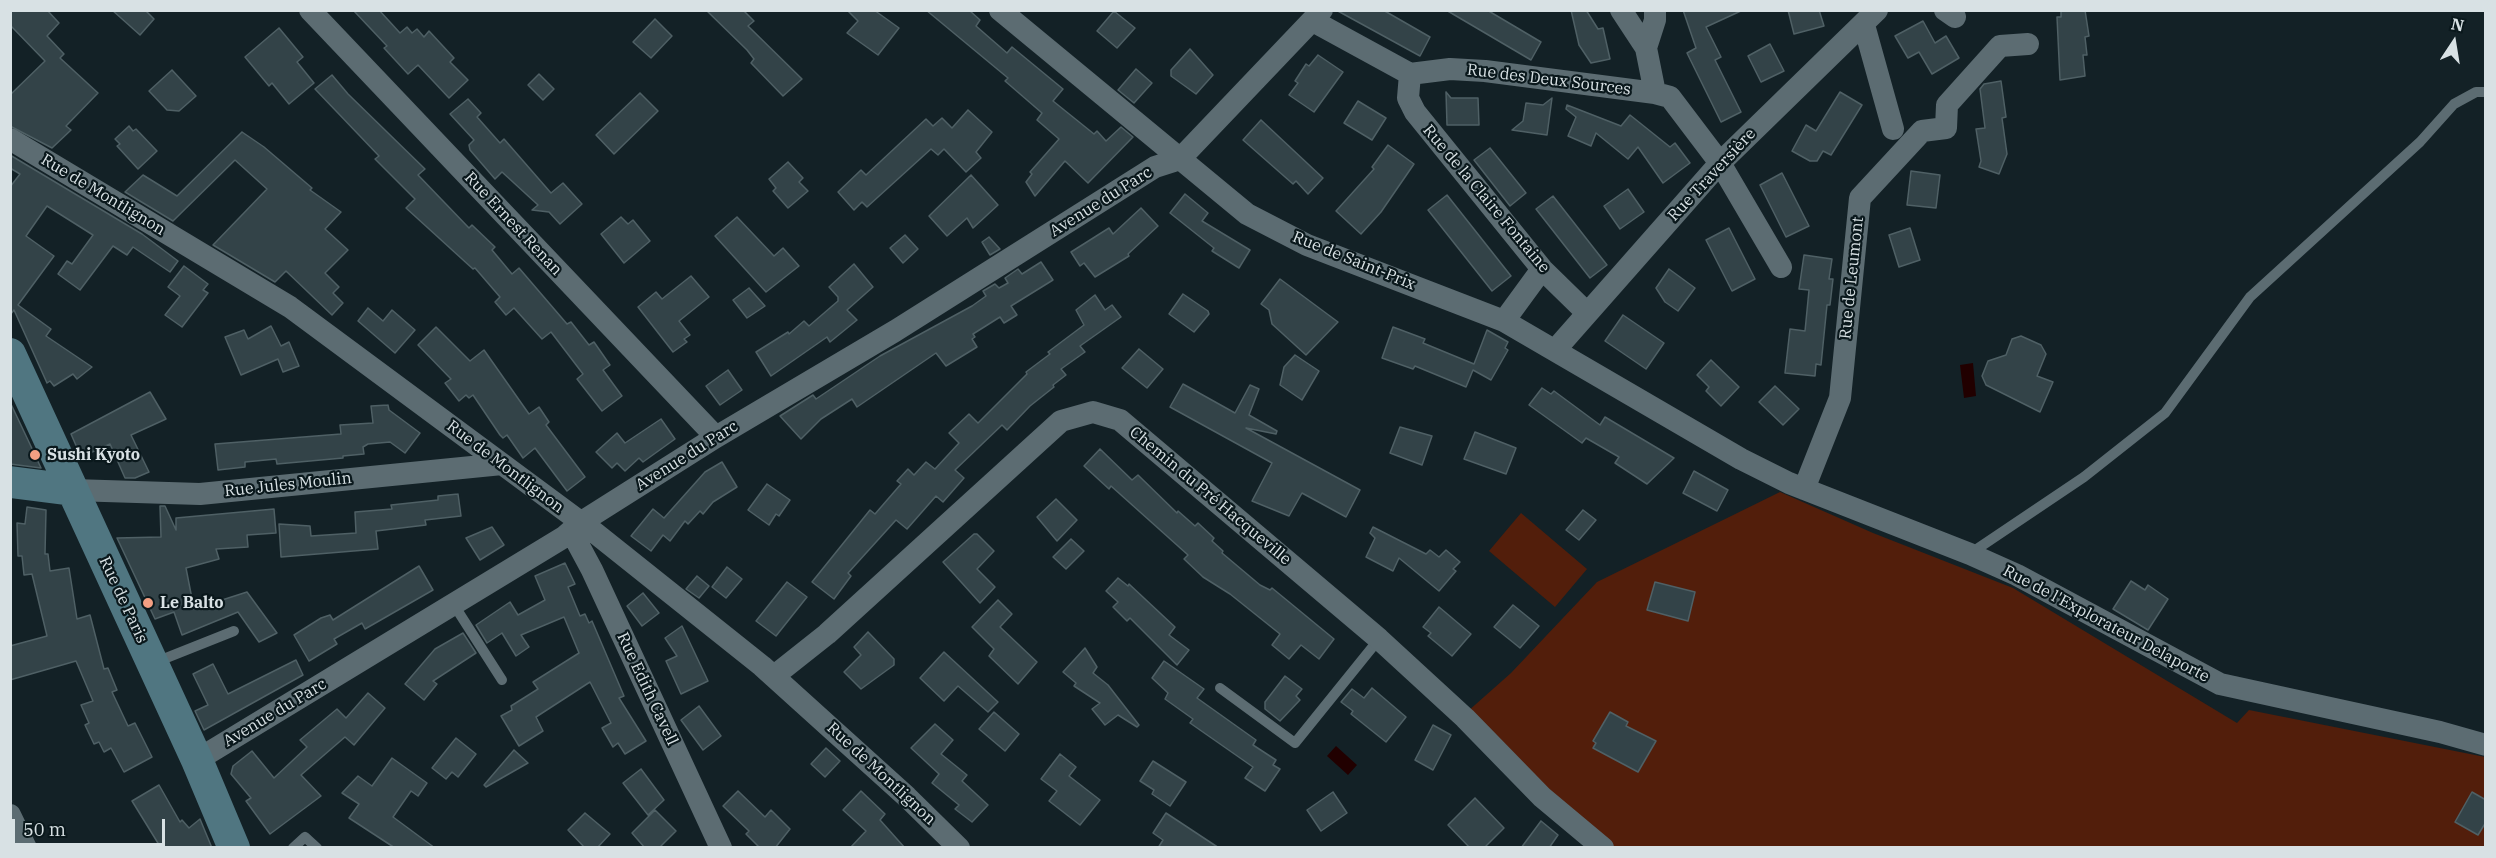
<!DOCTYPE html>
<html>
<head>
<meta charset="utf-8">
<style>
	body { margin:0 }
	#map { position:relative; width:2496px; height:858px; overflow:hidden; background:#132126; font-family:"IBM Plex Serif",serif }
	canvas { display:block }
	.frame { position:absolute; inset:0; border:12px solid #d8e1e4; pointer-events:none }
	.north { position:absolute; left:2424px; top:12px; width:60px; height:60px; -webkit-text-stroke:4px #0a181c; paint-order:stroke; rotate:12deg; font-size:16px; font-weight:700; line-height:24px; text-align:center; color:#d8e1e4 }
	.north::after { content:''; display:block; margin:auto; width:21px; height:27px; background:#d8e1e4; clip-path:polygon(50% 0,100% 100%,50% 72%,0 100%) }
	.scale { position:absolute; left:12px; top:819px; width:153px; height:27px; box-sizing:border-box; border:3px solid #d8e1e4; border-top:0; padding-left:8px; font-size:18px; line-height:21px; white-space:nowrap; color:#d8e1e4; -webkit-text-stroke:4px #0a181c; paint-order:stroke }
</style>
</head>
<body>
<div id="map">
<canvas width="2496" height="858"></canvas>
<div class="frame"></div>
<div class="north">N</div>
<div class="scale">50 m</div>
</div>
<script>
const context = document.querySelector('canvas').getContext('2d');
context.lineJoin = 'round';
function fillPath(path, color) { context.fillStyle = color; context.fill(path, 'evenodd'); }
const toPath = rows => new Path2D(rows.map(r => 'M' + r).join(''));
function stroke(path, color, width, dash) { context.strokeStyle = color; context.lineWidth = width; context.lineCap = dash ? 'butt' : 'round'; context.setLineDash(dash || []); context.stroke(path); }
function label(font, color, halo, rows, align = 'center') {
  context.font = font + ' "IBM Plex Serif",serif'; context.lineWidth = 4.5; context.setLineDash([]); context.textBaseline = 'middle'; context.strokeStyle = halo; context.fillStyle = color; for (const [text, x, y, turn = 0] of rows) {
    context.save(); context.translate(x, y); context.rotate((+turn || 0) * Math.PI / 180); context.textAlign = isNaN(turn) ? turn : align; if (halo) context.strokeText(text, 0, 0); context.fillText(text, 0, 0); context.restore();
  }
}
const green = toPath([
	[1780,492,1873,533,2013,588,2237,723,2249,710,2485,757,2485,847,1614,847,1548,793,1467,712,1511,673,1597,582],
	[1521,513,1587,569,1555,607,1489,551]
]);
const water = toPath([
	[1973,363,1976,396,1964,398,1960,365],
	[1336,746,1357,765,1348,775,1327,756]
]);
const building = toPath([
	[10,10,47,10,59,23,47,36,64,54,60,58,98,93,66,126,71,130,52,148,10,126,10,95,45,61,10,25,10,10],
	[112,10,145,10,154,19,140,35,112,10],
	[353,10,379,10,400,33,407,27,412,33,417,29,424,37,429,31,454,58,450,62,468,80,449,98,418,65,408,74,384,48,387,46,353,10],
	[706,10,743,10,754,21,748,26,802,79,783,96,751,63,754,59,747,50,706,10],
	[847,10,874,10,899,28,878,55,847,33,858,21,847,10],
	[926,10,969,10,980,20,976,26,1007,53,1012,47,1063,89,1053,101,1094,134,1097,131,1106,141,1121,127,1133,137,1088,183,1065,161,1035,196,1026,182,1032,174,1030,172,1059,139,1037,120,1042,113,1005,81,1008,78,926,10],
	[1336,10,1383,10,1430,37,1420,56,1336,10],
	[1446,10,1487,10,1541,42,1531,60,1446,10],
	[1571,10,1586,10,1598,29,1603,28,1610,59,1591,63,1579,45,1571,10],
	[1683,10,1743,10,1706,27,1721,57,1715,60,1741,112,1721,122,1687,53,1696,48,1683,10],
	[1788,10,1819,10,1824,26,1794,34,1788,10],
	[2061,10,2085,10,2089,36,2085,37,2087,55,2083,55,2085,76,2060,80,2057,17,2061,17,2061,10],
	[1114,11,1135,28,1117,48,1097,31,1114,11],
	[655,19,672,36,651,58,633,42,655,19],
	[1923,21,1935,43,1946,36,1959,58,1932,74,1919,52,1908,58,1895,36,1923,21],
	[279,28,303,57,297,62,314,83,289,104,272,83,269,86,245,57,279,28],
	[1770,44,1784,71,1761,82,1748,56,1770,44],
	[1190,49,1213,75,1196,94,1171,76,1171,70,1190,49],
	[1318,55,1343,72,1314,112,1289,95,1298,83,1295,81,1306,64,1309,66,1318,55],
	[1136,69,1152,83,1134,103,1118,90,1136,69],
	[172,70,196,96,179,111,167,110,149,91,172,70],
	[539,74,554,89,543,100,528,85,539,74],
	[332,75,348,94,425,169,418,175,469,228,472,225,495,247,492,250,512,274,519,268,567,324,571,322,589,345,594,342,610,365,603,370,622,396,602,411,577,379,583,374,551,332,542,339,514,308,506,315,495,302,500,297,475,268,473,269,406,208,415,199,375,159,379,156,315,89,332,75],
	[2001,81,2006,117,2002,118,2007,154,1999,174,1979,167,1981,161,1976,129,1985,128,1980,89,1984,84,2001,81],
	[1446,92,1451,98,1478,98,1479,125,1447,125,1446,92],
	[1840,92,1862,105,1831,155,1823,151,1817,161,1810,161,1792,151,1806,125,1816,131,1840,92],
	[640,93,658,111,614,154,596,135,640,93],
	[1552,98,1547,135,1512,130,1523,121,1526,103,1543,105,1552,98],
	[468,99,481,113,477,117,500,143,504,139,551,193,563,183,582,204,560,224,549,212,532,210,538,205,502,172,495,179,470,150,469,145,474,140,450,114,468,99],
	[1358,101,1386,118,1372,140,1344,123,1358,101],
	[1567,105,1621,126,1630,115,1670,147,1675,143,1690,163,1663,183,1638,147,1628,159,1596,133,1591,146,1568,136,1576,117,1566,109,1567,105],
	[968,110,992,132,976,152,981,158,966,172,944,149,938,155,931,149,867,207,862,202,854,210,838,192,861,170,866,175,926,119,933,126,942,118,952,128,968,110],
	[1261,120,1323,178,1308,194,1296,181,1293,184,1243,140,1261,120],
	[129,126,133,131,136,129,157,151,138,169,117,146,120,144,115,139,129,126],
	[242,132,264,147,312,188,310,190,341,212,325,229,348,250,325,273,339,287,333,293,343,303,332,315,286,271,275,282,213,245,267,189,235,160,173,221,125,192,143,175,177,196,242,132],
	[1388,145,1414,164,1381,212,1361,234,1336,211,1374,169,1372,167,1388,145],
	[1490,148,1526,193,1510,206,1474,160,1490,148],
	[10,155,142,234,178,261,170,272,133,247,127,255,113,246,80,290,58,274,67,261,72,264,93,235,47,206,26,236,54,256,18,305,51,329,46,336,92,367,77,379,73,374,54,386,50,381,47,383,14,310,10,315,10,187,20,174,10,168,10,155],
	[788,162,803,178,799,182,808,191,788,208,773,191,776,188,769,179,788,162],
	[1911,171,1940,175,1936,208,1907,205,1911,171],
	[1782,173,1809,226,1786,237,1760,185,1782,173],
	[971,175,998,205,973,228,967,218,947,236,929,216,971,175],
	[1628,189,1644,212,1620,229,1604,206,1628,189],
	[1185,194,1208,213,1202,221,1250,250,1239,268,1212,251,1214,248,1170,213,1185,194],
	[1447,195,1511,276,1492,291,1428,210,1447,195],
	[1553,196,1607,265,1590,278,1536,209,1553,196],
	[1141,208,1158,226,1128,254,1129,256,1095,277,1084,263,1080,266,1071,252,1109,228,1113,234,1141,208],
	[621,217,628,224,633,220,650,241,624,263,601,234,621,217],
	[737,217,774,256,783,248,799,266,766,292,715,236,737,217],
	[1729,228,1755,279,1732,291,1706,240,1729,228],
	[1910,228,1920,260,1899,267,1889,235,1910,228],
	[905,235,918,249,903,263,890,248,905,235],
	[989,237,1000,249,990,255,982,242,989,237],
	[1804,255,1832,259,1829,279,1833,279,1830,305,1827,305,1821,365,1816,364,1815,376,1785,373,1790,329,1805,331,1809,290,1799,289,1804,255],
	[1041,262,1053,280,1011,306,1017,315,1004,323,1000,317,973,334,975,337,972,339,977,347,946,366,936,353,857,407,852,399,821,419,801,439,780,416,813,395,816,399,880,356,972,306,986,296,983,291,995,284,999,288,1008,283,1005,278,1018,269,1022,274,1041,262],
	[854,264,873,287,847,310,857,320,830,342,827,337,771,376,756,352,788,332,789,334,804,321,809,326,838,301,838,297,829,287,854,264],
	[184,266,208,284,203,290,208,293,182,327,165,315,180,296,168,287,184,266],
	[1669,269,1695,288,1678,311,1665,302,1656,288,1669,269],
	[691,276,709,297,679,321,690,335,684,339,687,342,673,352,638,307,656,292,662,299,691,276],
	[1280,279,1338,322,1306,355,1272,324,1269,310,1261,304,1280,279],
	[749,288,765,306,747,318,733,300,749,288],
	[1183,294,1208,311,1209,314,1194,332,1169,314,1183,294],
	[1095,295,1105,310,1112,305,1121,317,1080,346,1085,352,1061,369,1066,375,1053,385,1054,387,1030,406,1007,430,1002,425,955,470,964,478,943,502,936,496,907,529,896,520,848,573,851,576,834,599,812,582,870,510,875,514,901,484,897,481,908,469,914,475,926,462,935,469,959,443,949,433,969,414,978,423,1027,374,1026,372,1050,354,1048,352,1084,325,1076,310,1095,295],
	[368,308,383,321,392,310,415,330,395,353,358,321,368,308],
	[1623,315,1664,343,1646,369,1605,341,1623,315],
	[271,326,281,346,289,342,299,366,283,372,278,359,241,375,225,337,244,330,248,339,271,326],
	[436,327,470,361,484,350,529,414,539,407,549,422,546,425,585,477,567,491,535,448,523,458,507,435,503,438,500,435,473,395,469,398,466,395,459,401,445,383,451,379,418,345,436,327],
	[1393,327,1425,339,1423,343,1474,364,1487,330,1508,342,1505,348,1508,350,1491,380,1473,370,1466,387,1415,366,1413,369,1382,358,1393,327],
	[2021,336,2041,345,2046,354,2037,376,2053,382,2040,412,1986,385,1982,376,1988,361,2006,355,2012,339,2021,336],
	[1139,349,1163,369,1147,388,1122,368,1139,349],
	[1295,355,1319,371,1302,400,1280,385,1284,367,1295,355],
	[1711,360,1739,387,1721,406,1706,391,1709,387,1697,375,1711,360],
	[728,370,742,390,720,405,706,386,728,370],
	[1183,384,1235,413,1250,385,1259,389,1249,415,1277,431,1276,434,1246,428,1360,490,1346,517,1302,493,1289,516,1252,501,1272,463,1170,407,1183,384],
	[1775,386,1799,409,1783,425,1759,402,1775,386],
	[1542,388,1551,394,1554,391,1600,425,1605,417,1674,458,1647,484,1615,463,1619,457,1586,438,1582,443,1529,405,1542,388],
	[150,392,166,419,131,435,149,472,135,478,125,478,110,444,81,457,71,434,150,392],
	[10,402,28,440,41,468,10,464,10,402],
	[388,405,389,410,420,433,405,453,390,442,368,444,363,447,364,454,343,456,343,458,277,464,276,459,245,462,245,467,218,470,215,444,341,434,340,425,373,423,371,406,388,405],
	[661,419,675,439,643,462,639,458,625,471,617,463,612,468,596,452,617,433,625,443,661,419],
	[1400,427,1432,436,1422,465,1390,453,1400,427],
	[1475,432,1516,448,1506,474,1464,459,1475,432],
	[1100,449,1132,480,1138,475,1177,513,1178,511,1195,526,1198,523,1214,538,1212,541,1223,551,1222,553,1260,585,1270,590,1272,588,1334,639,1319,659,1301,645,1289,659,1272,645,1280,634,1230,594,1203,577,1184,559,1188,555,1111,486,1109,489,1084,466,1100,449],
	[722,462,737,487,713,502,703,514,700,511,688,524,685,521,670,541,663,535,651,551,631,536,653,509,664,518,705,472,722,462],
	[1694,471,1728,490,1717,511,1683,493,1694,471],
	[767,484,790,500,779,516,776,514,769,525,748,510,767,484],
	[458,494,461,516,425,520,426,525,376,531,378,549,281,557,279,524,310,526,311,536,356,533,355,512,392,509,391,505,438,500,438,496,458,494],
	[1056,499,1077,520,1057,541,1037,517,1056,499],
	[160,506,165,506,176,530,176,518,274,509,276,533,247,535,248,547,216,549,219,559,186,568,194,609,247,592,277,633,259,642,238,612,182,635,174,612,155,619,117,538,161,537,160,506],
	[27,507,46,510,45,554,48,554,50,571,69,568,77,619,90,615,104,669,108,668,117,690,112,692,128,726,135,723,152,757,124,772,111,748,104,752,99,742,94,744,85,725,89,723,81,705,93,701,76,661,10,680,10,646,47,636,32,574,24,575,22,556,18,556,17,523,25,524,27,507],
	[1583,510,1596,520,1579,540,1566,530,1583,510],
	[492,527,504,545,480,560,466,538,492,527],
	[1373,527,1426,554,1430,550,1439,557,1446,550,1460,562,1453,569,1456,571,1439,591,1399,558,1393,571,1366,557,1375,538,1370,533,1373,527],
	[974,534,977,534,994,551,977,569,995,587,980,603,943,562,974,534],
	[1071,539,1084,551,1066,569,1053,557,1071,539],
	[565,563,575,584,568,587,580,616,585,614,589,623,592,621,624,696,619,698,646,741,625,754,618,743,613,747,602,728,611,723,590,682,536,717,543,731,519,746,501,716,512,710,511,706,538,689,533,682,579,653,564,617,521,635,529,647,516,656,502,633,487,643,476,625,510,602,518,615,545,600,535,576,565,563],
	[419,566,433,590,365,629,362,623,334,639,337,644,309,661,294,635,321,618,330,615,333,620,419,566],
	[727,567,742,579,726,598,712,587,727,567],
	[697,576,709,586,699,598,686,589,697,576],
	[1118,578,1128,586,1129,584,1175,627,1169,635,1189,650,1177,665,1130,618,1127,621,1113,607,1118,602,1106,591,1118,578],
	[2131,581,2145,590,2148,585,2168,599,2148,630,2113,609,2131,581],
	[787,582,807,597,776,636,756,621,787,582],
	[1655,582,1695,592,1688,621,1647,610,1655,582],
	[643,593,659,613,642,626,627,606,643,593],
	[998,600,1012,614,1000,627,1037,662,1018,684,989,656,994,649,972,627,998,600],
	[1513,605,1539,626,1520,648,1494,627,1513,605],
	[1439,607,1471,634,1452,656,1428,636,1431,633,1423,627,1439,607],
	[682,626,708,681,681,694,666,661,677,656,665,638,682,626],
	[868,632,894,659,894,665,861,689,844,672,861,655,854,647,868,632],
	[463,633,476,653,433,681,437,684,424,700,405,684,435,649,463,633],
	[1085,648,1097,667,1093,673,1108,685,1139,725,1137,727,1118,715,1105,725,1092,709,1100,703,1074,686,1076,683,1063,672,1085,648],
	[944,652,998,702,988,712,958,686,944,701,920,678,944,652],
	[296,660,303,675,204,730,195,711,208,705,193,674,213,664,228,694,296,660],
	[1164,661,1204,689,1197,698,1256,740,1253,745,1276,760,1273,765,1280,769,1265,791,1245,778,1253,767,1190,723,1193,719,1165,699,1168,693,1152,678,1164,661],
	[1285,676,1302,689,1296,696,1300,700,1280,721,1265,709,1265,702,1285,676],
	[1372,688,1406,717,1386,742,1351,714,1353,711,1341,702,1352,689,1364,698,1372,688],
	[368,693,385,708,354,745,345,737,301,775,321,796,270,834,246,801,251,798,231,774,233,766,252,751,274,778,307,747,300,740,337,709,346,718,368,693],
	[699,706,721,736,703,750,681,720,699,706],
	[994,712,1019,734,1005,751,979,729,994,712],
	[1610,712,1628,722,1626,726,1656,741,1638,772,1593,748,1596,743,1593,741,1610,712],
	[935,724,953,740,941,754,967,775,962,781,988,805,972,822,955,809,959,805,932,783,939,774,911,748,935,724],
	[1433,725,1451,735,1433,770,1415,760,1433,725],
	[456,738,476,754,458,777,452,772,446,779,432,768,456,738],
	[826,748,840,761,825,777,811,764,826,748],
	[514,750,528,763,486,787,484,785,514,750],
	[1060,754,1076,767,1069,776,1100,800,1080,825,1049,801,1057,791,1041,779,1060,754],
	[392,758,427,783,418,796,411,791,393,817,435,848,395,848,349,818,359,804,342,793,358,776,372,786,392,758],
	[1153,761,1186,782,1170,806,1152,794,1154,790,1140,781,1153,761],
	[641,769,664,800,648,815,623,783,641,769],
	[159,785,180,822,182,820,189,828,200,819,212,848,161,848,132,801,159,785],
	[738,791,765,817,771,810,790,829,775,848,760,848,746,834,749,831,723,806,738,791],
	[861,791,885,814,880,820,905,848,850,848,866,831,843,810,861,791],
	[1333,792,1347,813,1321,831,1307,810,1333,792],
	[2472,792,2486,800,2486,822,2478,835,2455,822,2472,792],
	[1475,798,1504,828,1484,848,1470,848,1448,825,1475,798],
	[655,810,676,831,659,848,645,848,632,833,655,810],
	[585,813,610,834,597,848,585,848,568,830,585,813],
	[1166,813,1219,848,1158,848,1163,840,1153,833,1166,813],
	[1541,821,1558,835,1549,848,1521,848,1541,821]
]);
const lane = toPath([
	[1971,553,2084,477,2165,413,2250,297,2420,142,2454,104,2476,92,2486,92],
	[454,605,502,680],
	[156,662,234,631],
	[1220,688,1295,743,1379,639],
	[293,848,305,837,317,848]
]);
const street = toPath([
	[310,10,716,437],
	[1000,10,1247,214,1307,245,1504,321,1741,459,1789,483,1970,554,2017,575,2220,684,2440,732,2486,745],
	[1621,10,1646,48,1655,93,1670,97,1720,163,1781,267],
	[1945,10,1955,17],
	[1313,21,1410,74,1450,69,1485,71,1655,93],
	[1864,25,1893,129],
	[1646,48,1655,20,1655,10],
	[1410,74,1408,98,1415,112,1542,269,1587,313],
	[10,139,290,307,594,532,762,666,907,797,959,848],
	[1504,321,1542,269],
	[1556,349,1720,163,1877,10],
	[1804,489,1840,398,1860,198,1922,131,1946,128,1947,105,2000,46,2028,44],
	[73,490,200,494,502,464],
	[571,531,592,570,721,848],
	[774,676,827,634,1061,421,1093,412,1120,420,1379,639,1465,718,1542,797,1603,848],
	[197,760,564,537,580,523,716,437,895,331,1155,167,1180,159,1322,10],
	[10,815,26,848]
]);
const secondary = toPath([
	[10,354,197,760,234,848],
	[10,482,73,490]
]);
const markers = [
	[35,455,6,"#f39f83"],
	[148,603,6,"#f39f83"]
];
const streetNames = [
	["Rue des Deux Sources",1549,80,7],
	["Rue Traversière",1712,175,-47],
	["Rue de Montlignon",103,195,31],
	["Rue de la Claire Fontaine",1486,199,50],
	["Avenue du Parc",1101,202,-32],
	["Rue Ernest Renan",513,224,47],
	["Rue de Saint-Prix",1354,261,22],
	["Rue de Leumont",1852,278,-84],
	["Avenue du Parc",687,456,-32],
	["Rue de Montlignon",505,467,37],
	["Rue Jules Moulin",288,485,-6],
	["Chemin du Pré Hacqueville",1210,496,40],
	["Rue de Paris",123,600,65],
	["Rue de l'Explorateur Delaporte",2106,624,28],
	["Rue Edith Cavell",647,689,65],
	["Avenue du Parc",275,713,-31],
	["Rue de Montlignon",881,774,43]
];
const poiNames = [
	["Sushi Kyoto",47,455],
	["Le Balto",160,603]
];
fillPath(green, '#521e0b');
fillPath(water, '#210000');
fillPath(building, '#334348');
stroke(building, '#4f6065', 1.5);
stroke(lane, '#5c6c72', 10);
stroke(street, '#5c6c72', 22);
stroke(secondary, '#507681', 32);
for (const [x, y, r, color] of markers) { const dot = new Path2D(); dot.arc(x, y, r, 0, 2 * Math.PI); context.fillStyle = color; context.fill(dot); stroke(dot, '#0a181c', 2); }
label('16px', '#d8e1e4', '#0a181c', streetNames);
label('bold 16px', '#d8e1e4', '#0a181c', poiNames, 'left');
</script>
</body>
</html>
